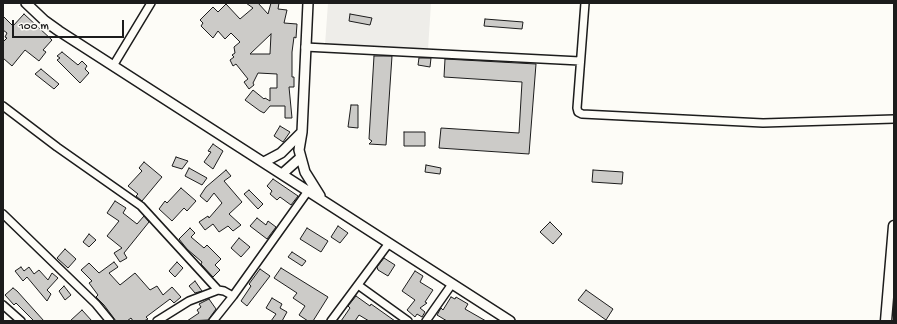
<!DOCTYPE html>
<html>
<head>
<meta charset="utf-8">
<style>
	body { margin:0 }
	#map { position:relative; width:897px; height:324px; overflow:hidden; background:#fdfcf7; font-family:"Gochi Hand",sans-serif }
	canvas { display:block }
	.frame { position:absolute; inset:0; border:4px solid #1c1c1c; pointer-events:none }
	.scale { position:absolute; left:12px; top:20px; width:112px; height:18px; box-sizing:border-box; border:2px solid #1c1c1c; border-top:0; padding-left:5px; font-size:12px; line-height:14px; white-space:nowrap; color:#1c1c1c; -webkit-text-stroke:3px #fdfcf7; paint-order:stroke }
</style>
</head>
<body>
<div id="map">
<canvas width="897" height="324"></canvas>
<div class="frame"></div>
<div class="scale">100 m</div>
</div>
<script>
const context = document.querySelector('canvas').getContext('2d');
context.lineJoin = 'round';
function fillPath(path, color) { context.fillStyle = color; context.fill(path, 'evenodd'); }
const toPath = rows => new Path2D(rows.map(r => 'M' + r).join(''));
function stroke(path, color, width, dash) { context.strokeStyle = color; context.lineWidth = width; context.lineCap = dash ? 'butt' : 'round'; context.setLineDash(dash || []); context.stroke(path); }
const built = toPath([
	[328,3,431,3,428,50,325,45]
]);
const building = toPath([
	[246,3,258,3,268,14,271,3,279,3,278,9,287,10,284,23,297,24,296,38,294,37,292,52,292,77,294,77,294,87,289,87,292,118,285,118,285,106,270,106,264,113,260,111,245,100,253,90,264,99,265,98,270,101,270,88,277,88,277,74,258,73,253,83,254,85,249,89,244,82,248,79,236,64,233,66,230,60,234,57,232,55,235,53,234,47,240,42,231,33,225,39,218,31,213,38,201,26,203,23,200,20,213,7,218,12,226,4,240,19,253,8,246,3],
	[271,34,270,54,250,54,271,34],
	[24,14,52,40,43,50,46,52,39,61,25,50,12,66,3,58,3,42,7,38,5,37,7,33,3,30,3,16,13,26,24,14],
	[350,14,372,18,370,25,349,21,350,14],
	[485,19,523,22,522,29,484,26,485,19],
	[62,52,78,65,82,61,87,66,85,69,89,73,80,83,57,60,60,58,57,56,62,52],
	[374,56,392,56,386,145,369,144,372,141,369,139,374,56],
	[419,58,431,58,430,67,418,65,419,58],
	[445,59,536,64,529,154,439,148,441,128,519,133,522,82,444,77,445,59],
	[41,69,59,84,54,89,35,74,41,69],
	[351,105,358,105,358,128,348,127,351,105],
	[280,126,290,132,283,142,274,136,280,126],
	[404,132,425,132,425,146,404,146,404,132],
	[213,144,223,151,213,169,204,162,211,152,208,151,213,144],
	[176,157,188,161,182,169,172,166,176,157],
	[144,162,162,177,142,201,136,196,138,194,128,186,142,171,139,168,144,162],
	[426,165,441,168,440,174,425,172,426,165],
	[189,168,207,178,202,185,185,176,189,168],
	[226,170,231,176,224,181,242,202,229,214,241,225,233,231,228,226,219,232,213,224,205,230,199,222,208,216,209,218,222,203,214,193,207,202,200,196,206,187,226,170],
	[593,170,623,172,622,184,592,182,593,170],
	[273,179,298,196,291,205,280,197,277,200,270,194,272,191,267,186,273,179],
	[181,188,196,201,187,211,184,208,172,221,159,209,165,201,167,203,181,188],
	[249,190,263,204,258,209,244,194,249,190],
	[115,201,126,208,123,213,137,224,144,216,149,222,124,253,127,258,120,262,114,253,122,248,107,236,119,221,107,213,115,201],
	[257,218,266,225,268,221,276,227,267,239,250,226,257,218],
	[550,222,562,234,553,244,540,232,550,222],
	[338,226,348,233,340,243,331,237,338,226],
	[190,228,195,233,191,237,204,248,207,245,221,259,215,265,220,270,213,277,201,264,202,262,187,249,179,239,190,228],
	[307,228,328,241,321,252,300,239,307,228],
	[89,234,96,240,89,247,83,242,89,234],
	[239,238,250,247,241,257,231,248,239,238],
	[65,249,76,259,68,268,57,258,65,249],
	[292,252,306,261,302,266,288,257,292,252],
	[384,258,395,265,388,276,378,270,377,267,384,258],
	[114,262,118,267,109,273,120,285,135,273,150,290,157,286,163,295,172,287,181,297,174,303,170,299,146,317,148,319,144,321,133,321,131,318,127,321,116,321,104,305,96,297,98,295,89,283,92,281,81,270,89,263,99,273,114,262],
	[177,262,183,268,175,277,169,271,177,262],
	[21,267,24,271,29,267,34,274,39,270,48,280,52,273,58,278,47,290,51,294,47,301,27,277,23,281,15,271,21,267],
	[281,268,328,297,313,321,308,321,299,315,305,306,293,298,297,293,274,278,281,268],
	[260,269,270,276,247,306,241,301,251,286,249,284,260,269],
	[415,271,423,276,420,282,433,290,425,302,427,303,420,308,425,312,422,317,417,314,415,317,407,310,415,300,402,291,415,271],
	[195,281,202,291,195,293,189,286,195,281],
	[64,286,71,295,65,300,59,291,64,286],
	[13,288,17,291,44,321,34,321,16,303,14,305,5,295,13,288],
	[586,290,613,309,606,320,578,300,586,290],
	[356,296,370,306,371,304,395,321,369,321,359,315,355,321,341,321,350,308,348,306,356,296],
	[451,297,455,299,456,297,468,304,465,309,486,321,447,321,437,315,441,308,443,310,451,297],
	[272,298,282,304,280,308,287,312,282,321,271,321,276,314,266,308,272,298],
	[209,299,216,309,208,320,187,321,199,313,197,310,201,307,199,304,209,299],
	[82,310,92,321,70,321,82,310]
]);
const minor = toPath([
	[585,3,577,108,578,112,582,114,763,123,894,119],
	[305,47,580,61],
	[113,66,151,3],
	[3,106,57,147,141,206,218,290],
	[3,214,96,304,110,321],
	[358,285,408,321],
	[3,305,21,321],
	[157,321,189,301,218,290,224,291,233,296],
	[213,321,233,296,308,191],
	[331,321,389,243],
	[426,321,452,284]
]);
const tertiary = toPath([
	[26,3,45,21,59,31,510,321],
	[308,3,302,132,299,150,305,172,320,196],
	[264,162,281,153,302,132],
	[282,174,300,158]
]);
const secondary = toPath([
	[886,321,894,226]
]);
fillPath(built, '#eeede9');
fillPath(building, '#cccbc8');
stroke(building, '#1c1c1c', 1);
stroke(minor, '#1c1c1c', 10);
stroke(tertiary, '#1c1c1c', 12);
stroke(secondary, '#1c1c1c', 13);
stroke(minor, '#fdfcf7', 7);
stroke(tertiary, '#fdfcf7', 9);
stroke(secondary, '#fdfcf7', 10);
</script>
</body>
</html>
